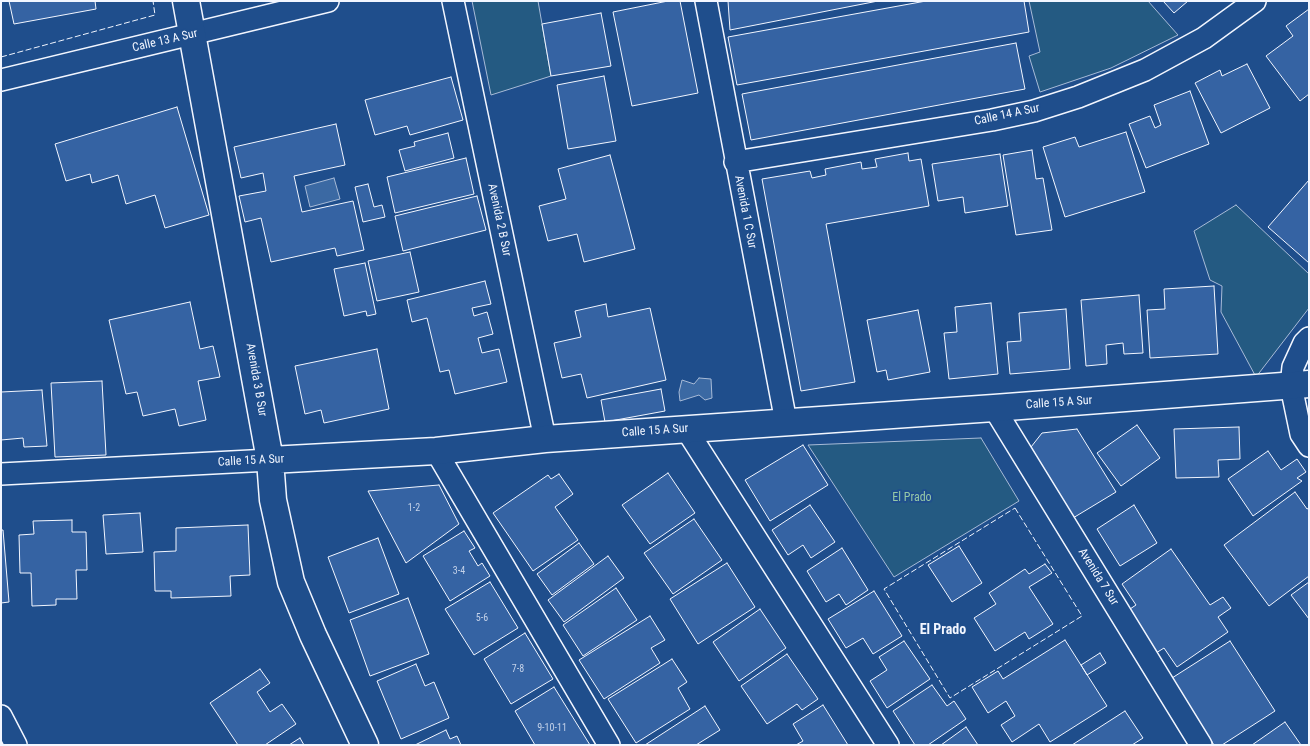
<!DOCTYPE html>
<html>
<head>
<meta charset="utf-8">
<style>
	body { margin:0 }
	#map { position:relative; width:1310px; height:746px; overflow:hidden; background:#1f4e8c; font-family:"Roboto Condensed",sans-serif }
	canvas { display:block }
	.frame { position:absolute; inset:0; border:2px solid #f2f6ff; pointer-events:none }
</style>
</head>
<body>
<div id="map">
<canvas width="1310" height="746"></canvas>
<div class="frame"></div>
</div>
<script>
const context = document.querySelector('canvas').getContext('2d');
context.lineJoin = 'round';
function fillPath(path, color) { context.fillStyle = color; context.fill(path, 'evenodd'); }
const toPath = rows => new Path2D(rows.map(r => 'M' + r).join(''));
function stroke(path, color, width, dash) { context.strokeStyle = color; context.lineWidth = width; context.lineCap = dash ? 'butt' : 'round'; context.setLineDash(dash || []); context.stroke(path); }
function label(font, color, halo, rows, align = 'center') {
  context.font = font + ' "Roboto Condensed",sans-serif'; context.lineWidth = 4; context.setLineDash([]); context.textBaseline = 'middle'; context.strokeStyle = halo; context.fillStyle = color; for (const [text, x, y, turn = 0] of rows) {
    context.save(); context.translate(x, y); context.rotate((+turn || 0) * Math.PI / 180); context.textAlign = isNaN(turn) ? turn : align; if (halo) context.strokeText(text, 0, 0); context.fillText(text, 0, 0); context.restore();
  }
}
const green = toPath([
	[472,1,538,1,551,76,491,95,472,1],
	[1029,1,1148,1,1178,35,1111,68,1040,92,1029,56,1040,52,1029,1],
	[1236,205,1309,274,1309,308,1256,377,1221,312,1222,286,1210,280,1194,231,1236,205],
	[981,438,1019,501,894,577,808,445,981,438]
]);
const water = toPath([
	[334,178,340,199,310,207,305,186,334,178],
	[699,378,711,379,712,398,705,400,699,395,680,401,679,392,682,380,694,384,699,378]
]);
const building = toPath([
	[9,1,95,1,96,9,14,24,9,1],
	[668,1,680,1,698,93,632,106,613,12,668,1],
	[728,1,878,1,730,30,728,1],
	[926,1,1024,1,1029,32,737,85,728,37,926,1],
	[1163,1,1188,1,1174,13,1163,1],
	[1309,9,1309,94,1300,101,1266,56,1293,36,1286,26,1309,9],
	[601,13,611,66,551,76,542,24,601,13],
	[1016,43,1025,89,751,140,742,94,1016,43],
	[1247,64,1270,108,1221,133,1195,83,1220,70,1222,76,1247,64],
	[604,76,616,141,568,149,557,85,604,76],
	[451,77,463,120,410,135,407,126,375,135,365,100,451,77],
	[1190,91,1209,144,1146,168,1129,124,1150,116,1155,128,1161,125,1154,105,1190,91],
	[177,107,209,215,165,228,155,195,126,204,118,175,92,183,90,174,66,181,55,144,177,107],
	[336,124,345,165,294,176,302,212,353,201,364,250,337,256,335,248,271,262,261,218,245,222,239,196,266,191,263,173,241,178,234,147,336,124],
	[1126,132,1145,192,1065,217,1043,147,1075,137,1079,147,1126,132],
	[448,133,454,158,405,171,399,150,415,146,414,142,448,133],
	[1032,150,1036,179,1043,178,1052,230,1016,235,1003,155,1032,150],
	[908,153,909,161,921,159,929,206,826,224,855,382,801,391,762,179,810,171,812,178,826,175,825,169,861,162,862,169,877,167,875,159,908,153],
	[1000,154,1008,206,965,213,963,197,938,201,932,164,1000,154],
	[610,155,635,249,584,262,577,234,548,241,539,206,566,199,558,169,610,155],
	[466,158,474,194,395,213,387,177,466,158],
	[1309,180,1309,263,1268,227,1309,180],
	[368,184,374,207,382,205,385,217,363,222,355,187,368,184],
	[477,196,486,230,403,251,395,216,477,196],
	[410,252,419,292,377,301,368,261,410,252],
	[365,263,376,314,367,316,366,311,344,316,334,269,365,263],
	[485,281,491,304,472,308,474,316,487,312,493,334,478,338,482,353,499,349,507,382,455,394,449,370,440,372,427,318,412,322,407,300,485,281],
	[1214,286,1218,354,1150,358,1147,310,1165,309,1164,289,1214,286],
	[1139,295,1143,353,1124,354,1123,343,1106,345,1107,364,1086,366,1081,300,1139,295],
	[190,302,200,349,213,346,220,377,198,381,206,420,179,426,175,409,143,416,137,392,126,394,109,320,190,302],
	[991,303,998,374,949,379,944,333,957,332,955,307,991,303],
	[606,304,608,317,650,308,666,380,587,398,581,374,562,378,554,343,581,337,575,311,606,304],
	[1066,309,1070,369,1010,374,1007,342,1021,341,1019,313,1066,309],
	[918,310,930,372,888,380,886,370,877,372,867,320,918,310],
	[377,349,389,409,324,423,321,410,305,414,295,366,377,349],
	[102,381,106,455,55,457,51,383,102,381],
	[661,389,665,411,605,422,601,400,661,389],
	[42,390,47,446,24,447,23,438,1,440,1,392,42,390],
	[1137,425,1160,458,1121,486,1097,453,1137,425],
	[1239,427,1240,459,1218,460,1219,477,1176,478,1174,429,1239,427],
	[1077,429,1116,492,1073,518,1031,447,1042,433,1077,429],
	[803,445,828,485,770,521,745,480,803,445],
	[1268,451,1281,470,1297,459,1306,472,1297,478,1302,481,1253,516,1228,479,1268,451],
	[668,473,695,513,650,544,622,505,668,473],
	[559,474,573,494,555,507,578,540,533,571,493,513,548,475,551,479,559,474],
	[439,485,459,524,406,563,368,491,439,485],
	[1295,492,1307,509,1309,508,1309,576,1269,606,1224,545,1295,492],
	[810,505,835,542,811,558,803,545,788,555,772,530,810,505],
	[1134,505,1157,543,1120,566,1097,529,1134,505],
	[140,513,143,552,106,554,103,515,140,513],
	[694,519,722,560,673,594,644,553,694,519],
	[72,520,72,532,86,532,87,570,76,570,77,599,56,599,56,605,32,606,31,573,20,573,19,535,34,534,33,521,72,520],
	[248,525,250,575,230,576,231,596,171,598,171,591,155,591,154,552,176,551,176,528,248,525],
	[1,530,3,530,9,602,1,603,1,530],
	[464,531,475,548,469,551,478,566,482,563,490,576,450,601,423,556,464,531],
	[378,538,399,594,349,613,328,557,378,538],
	[579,543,594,564,552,595,537,574,579,543],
	[959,546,982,583,952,602,928,565,959,546],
	[842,548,868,590,846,605,839,594,826,602,807,571,842,548],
	[1171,549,1210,605,1223,597,1231,608,1218,617,1228,632,1177,667,1164,648,1156,653,1127,611,1136,605,1122,584,1171,549],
	[608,556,624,578,564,622,548,600,608,556],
	[727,563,755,607,698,644,670,599,727,563],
	[1045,564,1052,573,1029,587,1053,624,1029,639,1025,632,995,651,974,618,996,604,989,593,1025,569,1029,574,1045,564],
	[490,582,518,628,474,655,445,609,490,582],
	[1309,582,1309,619,1291,595,1309,582],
	[616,588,637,620,583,656,563,625,616,588],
	[874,591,902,636,873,654,863,638,846,648,828,619,874,591],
	[408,598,429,654,370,676,350,620,408,598],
	[760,609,786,648,739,681,713,642,760,609],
	[650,616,665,640,651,648,660,663,604,699,579,660,650,616],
	[525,633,553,679,511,704,484,659,525,633],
	[1065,640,1107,706,1050,742,1039,724,1012,742,1001,725,1015,716,1006,701,988,713,972,687,998,671,1003,679,1065,640],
	[904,641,930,679,887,708,870,681,887,670,879,657,904,641],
	[1230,641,1275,711,1222,745,1214,745,1172,678,1230,641],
	[1100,653,1106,663,1087,675,1081,665,1100,653],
	[787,654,818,699,802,710,797,704,767,724,741,686,787,654],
	[672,659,687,682,678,688,690,709,636,743,608,699,672,659],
	[416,664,425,686,434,682,449,718,401,739,377,681,416,664],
	[260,669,270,683,257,692,270,712,282,704,296,724,265,745,238,745,210,703,260,669],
	[932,685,947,706,954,701,966,719,928,745,915,745,893,711,932,685],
	[554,687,590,745,535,745,515,711,554,687],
	[823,705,848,745,796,745,803,741,793,724,823,705],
	[705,706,720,730,696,745,645,745,705,706],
	[1125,711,1143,738,1132,745,1072,745,1125,711],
	[1285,722,1301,745,1252,745,1285,722],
	[966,727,978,745,941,745,966,727],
	[446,730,450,739,457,736,461,745,415,745,446,730],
	[300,738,304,745,289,745,300,738]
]);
const minor = toPath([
	[453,1,545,439],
	[706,1,786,422],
	[1,80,328,1],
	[735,162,992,120,1034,111,1078,97,1145,70,1204,38,1255,1],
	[1309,338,1304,343,1293,367,1291,386,1301,434,1309,446],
	[994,408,1201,745],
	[686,429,888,745],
	[436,451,609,745],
	[1,474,270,460],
	[1,716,16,745]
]);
const tertiary = toPath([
	[186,1,270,460,273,500,291,582,313,635,365,745],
	[270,460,436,451,545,439,994,408,1309,384]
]);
const fence = toPath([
	[1,57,155,15,153,1],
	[1015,508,1082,616,950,698,884,589,1015,508]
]);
const numberNames = [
	["1-2",414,508],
	["3-4",459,571],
	["5-6",482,618],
	["7-8",518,669],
	["9-10-11",552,728]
];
const streetNames = [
	["Calle 13 A Sur",165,41,-13],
	["Calle 14 A Sur",1007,115,-12],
	["Avenida 1 C Sur",745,212,79],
	["Avenida 2 B Sur",499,220,78],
	["Avenida 3 B Sur",256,380,80],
	["Calle 15 A Sur",1059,403,-4],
	["Calle 15 A Sur",655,431,-4],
	["Calle 15 A Sur",251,461,-3],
	["Avenida 7 Sur",1098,577,58]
];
const parkNames = [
	["El Prado",912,498]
];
const neighbourhoodNames = [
	["El Prado",943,630]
];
fillPath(green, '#245a82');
stroke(green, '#a8bbd7', 1);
fillPath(water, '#3b69a3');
stroke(water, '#a8bbd7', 1);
fillPath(building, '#3563a3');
stroke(building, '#f2f6ff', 1);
stroke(minor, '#f2f6ff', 24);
stroke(tertiary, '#f2f6ff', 29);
stroke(minor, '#1f4e8c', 21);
stroke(tertiary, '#1f4e8c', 26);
stroke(fence, '#f2f6ff', 1, [6, 2.5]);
label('10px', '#c3d1e8', null, numberNames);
label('12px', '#f2f6ff', '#1f4e8c', streetNames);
label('12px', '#97c8a6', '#1f4e8c', parkNames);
label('bold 14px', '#f2f6ff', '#1f4e8c', neighbourhoodNames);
</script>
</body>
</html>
